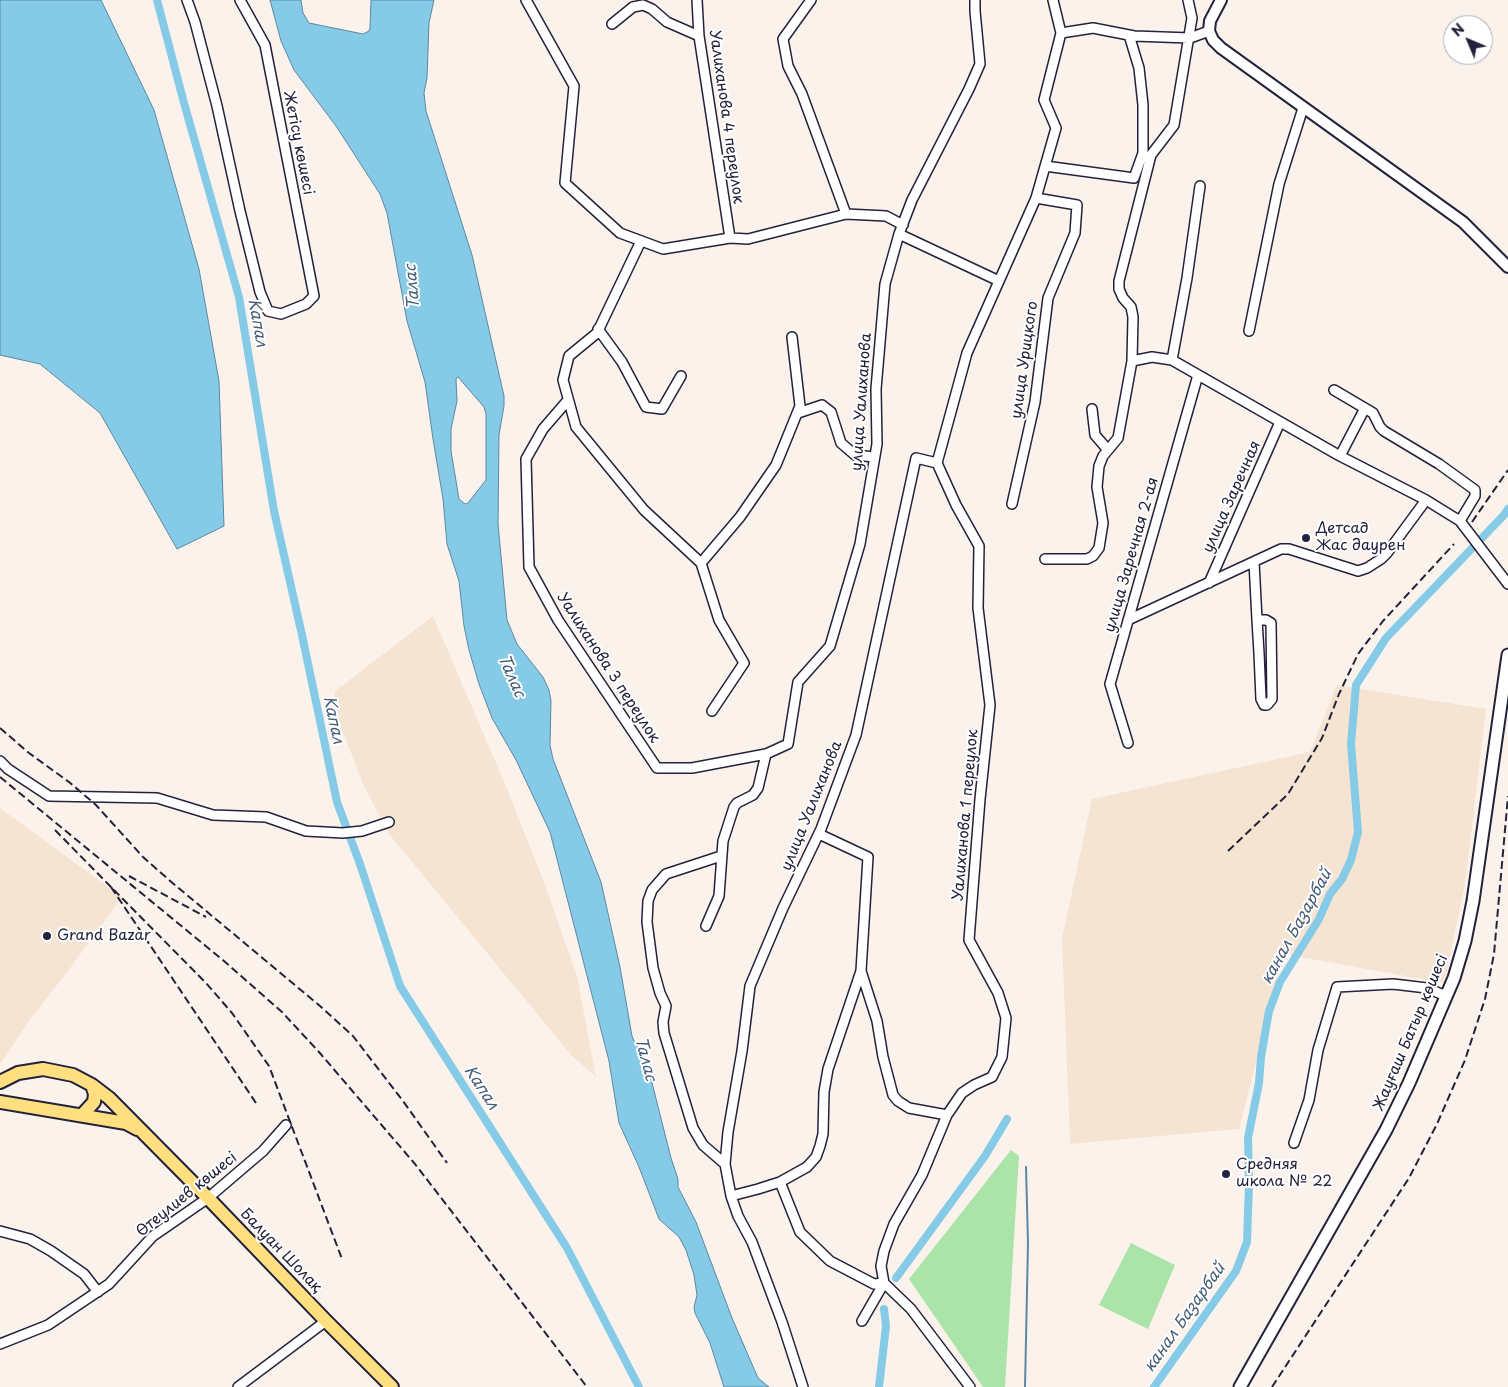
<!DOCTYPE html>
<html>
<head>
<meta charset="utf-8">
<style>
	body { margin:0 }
	#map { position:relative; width:1508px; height:1387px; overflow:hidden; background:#fbf3eb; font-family:"Playpen Sans",sans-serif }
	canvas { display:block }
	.north { position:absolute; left:1443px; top:15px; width:50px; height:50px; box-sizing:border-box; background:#fff; border:1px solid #a7a7b1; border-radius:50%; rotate:315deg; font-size:14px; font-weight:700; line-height:20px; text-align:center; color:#22223b }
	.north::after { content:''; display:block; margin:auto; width:18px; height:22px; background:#22223b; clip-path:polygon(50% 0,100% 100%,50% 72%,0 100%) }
</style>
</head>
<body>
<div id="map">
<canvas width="1508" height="1387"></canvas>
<div class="north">N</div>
</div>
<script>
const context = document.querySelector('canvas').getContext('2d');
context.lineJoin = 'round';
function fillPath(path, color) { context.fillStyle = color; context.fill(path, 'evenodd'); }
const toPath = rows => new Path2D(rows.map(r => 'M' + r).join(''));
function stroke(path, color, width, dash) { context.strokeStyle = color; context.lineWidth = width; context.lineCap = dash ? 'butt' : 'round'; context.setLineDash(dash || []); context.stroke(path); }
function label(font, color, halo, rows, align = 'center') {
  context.font = font + ' "Playpen Sans",sans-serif'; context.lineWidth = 4; context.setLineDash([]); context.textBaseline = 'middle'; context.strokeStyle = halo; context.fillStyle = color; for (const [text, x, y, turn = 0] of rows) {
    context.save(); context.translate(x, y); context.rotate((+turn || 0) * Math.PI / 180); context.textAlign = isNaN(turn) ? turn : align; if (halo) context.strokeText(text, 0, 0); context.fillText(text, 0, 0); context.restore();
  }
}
const built = toPath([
	[433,616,508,791,545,885,577,976,596,1077,571,1055,389,834,363,784,334,709,335,691],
	[1337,685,1486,709,1465,885,1444,983,1284,954,1239,1129,1070,1144,1062,939,1092,799,1310,752],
	[0,808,122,897,65,975,32,1017,0,1064]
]);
const green = toPath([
	[1011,1150,1019,1156,1005,1387,983,1387,909,1279],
	[1131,1243,1175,1265,1148,1329,1099,1305]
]);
const water = toPath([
	[0,0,101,0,154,110,199,269,219,381,224,526,177,549,100,413,40,364,0,355,0,0],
	[270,0,301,0,303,13,309,23,363,34,369,31,370,28,371,0,434,0,429,23,427,78,424,93,426,111,472,255,504,396,504,406,499,435,498,524,507,620,517,644,543,677,549,690,551,701,550,745,553,759,601,882,620,967,632,1036,634,1041,646,1059,671,1158,678,1179,678,1187,696,1222,732,1318,758,1378,769,1387,724,1387,710,1343,695,1313,694,1307,697,1295,694,1275,686,1250,679,1237,659,1219,639,1167,619,1123,609,1061,550,832,516,760,492,718,479,684,469,650,464,626,459,581,447,544,443,499,433,439,425,382,407,321,387,213,380,194,336,126,294,70,281,41,270,0],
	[458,377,484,407,486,414,486,480,468,503,465,504,459,499,451,451,451,429,457,401,456,379,458,377]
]);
const stream = toPath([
	[1025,1387,1028,1243,1026,1167]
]);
const canal = toPath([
	[157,0,184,103,239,297,274,511,302,635,337,802,360,864,400,986,567,1248,639,1387],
	[896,1278,985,1156,1007,1119],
	[879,1387,886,1326,884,1309],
	[1154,1387,1236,1271,1247,1242,1249,1185,1248,1138,1259,1083,1261,1057,1269,1011,1280,982,1319,919,1330,894,1342,879,1351,860,1358,832,1351,744,1356,685,1386,638,1504,515,1508,509]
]);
const minor = toPath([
	[187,0,195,22,217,106,240,211,260,292,268,311,281,314,306,304,314,296,265,45,240,0],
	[526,0,574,86,565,183,620,233,663,249,730,238,748,239,846,214,886,216,903,225],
	[697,0,699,36,730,238],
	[811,0,783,39,788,66,802,94,846,214],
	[612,24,633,7,643,5,652,9,667,22,699,36],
	[1061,33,1093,28,1134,36,1190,38,1209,31],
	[1045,166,1134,178,1143,153,1143,105,1139,68,1129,35],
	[899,234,999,281],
	[641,241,597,333,569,356,563,380,576,427,644,510,701,563,719,620,744,663,712,711],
	[598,329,622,362,646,407,662,409,681,376],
	[1249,331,1279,184,1303,108],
	[1172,360,1187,278,1200,186],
	[1132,361,1152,357,1172,360,1340,456,1426,500,1460,521,1508,584],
	[1334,390,1373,413,1380,427,1384,431,1439,464,1475,490,1475,496,1460,521],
	[568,400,543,429,526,459,529,567,558,620,657,768,692,768,766,754],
	[1092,409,1095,435,1108,450],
	[798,413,822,405,831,412,841,443,855,455,874,457],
	[1340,456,1365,408],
	[1012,504,1035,402,1048,298,1075,233,1077,205,1036,198],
	[1045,559,1087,559,1093,556,1099,548,1103,523,1097,487,1099,466,1103,456,1118,438,1132,361,1133,317,1131,307,1123,298,1119,289,1119,281,1151,155,1174,125,1192,18,1188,0],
	[1254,562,1257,620,1259,653,1261,699,1264,705,1267,705,1272,699,1271,623,1266,620,1257,620],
	[701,563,740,517,776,465,800,406,792,337],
	[1209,583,1280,422],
	[1128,620,1281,549,1289,549,1358,571,1367,568,1381,559,1387,553,1426,500],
	[1128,743,1110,684,1198,375],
	[0,761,8,769,49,796,157,798,213,815,266,817,306,831,343,833,362,831,389,822],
	[721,856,666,874,652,890,648,901,647,922,653,968,660,993,666,1006,663,1022,664,1033,693,1128,703,1145,725,1164],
	[706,926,719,896,723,841,734,807,737,803,753,795,758,788,766,754,788,744,798,682,830,646,860,544,877,444,876,389,885,284,899,234,912,200,969,89,980,64,975,11,975,0],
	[861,971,877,1021,883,1057,893,1095,898,1101,909,1108,947,1115],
	[1294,1143,1309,1100,1318,1050,1337,987,1393,984,1427,988,1446,996],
	[780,1182,800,1232,830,1261,874,1284,884,1283,911,1309,970,1387],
	[731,1196,758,1189,780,1182,807,1167,816,1157,820,1146,823,1134,824,1092,828,1069,861,971,868,857,819,834],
	[0,1231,30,1239,51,1251,84,1274,98,1292],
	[862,1321,884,1283,881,1266,884,1251,894,1224,922,1175,947,1115,962,1093,974,1085,992,1077,1002,1057,1006,1018,998,993,969,940,980,799,990,705,978,608,979,546,956,505,937,463,967,353,1036,198,1056,128,1044,100,1061,33,1053,0],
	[0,1344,48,1325,109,1284,153,1236,208,1198,263,1151,286,1125],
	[238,1387,326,1321],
	[803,1387,782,1322,752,1242,738,1216,731,1196,725,1164,728,1132,742,1051,750,986,783,908,821,829,856,735,916,458,937,463]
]);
const tertiary = toPath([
	[1221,0,1210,21,1209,31,1213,40,1221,48,1463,222,1508,267]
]);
const secondary = toPath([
	[1240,1387,1386,1130,1409,1083,1454,978,1465,941,1473,901,1508,655]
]);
const primary = toPath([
	[0,1082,18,1073,43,1069,73,1075,92,1085,109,1098,208,1198,326,1321,392,1387],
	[0,1102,126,1123,137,1129],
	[82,1115,94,1102,95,1094,92,1085]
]);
const rail = toPath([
	[1472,522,1508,470],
	[0,728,29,753,69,782,96,805,143,857,169,880,320,1006,353,1036,403,1101,447,1163],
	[0,777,224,961,282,1012,319,1052,415,1164,587,1387],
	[55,830,111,887],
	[1228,851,1288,794,1322,738,1339,694,1358,654,1383,621,1454,544],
	[129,876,206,917],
	[256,1103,111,887,206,983,232,1013,269,1066,342,1259],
	[1272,1387,1409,1178,1437,1124,1465,1060,1485,999,1494,954,1508,796]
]);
const markers = [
	[1306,538,5,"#22223b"],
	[47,936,5,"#22223b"],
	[1226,1174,5,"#22223b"]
];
const streetNames = [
	["Уалиханова 4 переулок",726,117,82],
	["Жетісу көшесі",298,143,79],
	["улица Урицкого",1025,360,-82],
	["улица Уалиханова",862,402,-86],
	["улица Заречная",1232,497,-66],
	["улица Заречная 2-ая",1132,555,-74],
	["Уалиханова 3 переулок",608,668,57],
	["улица Уалиханова",812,806,-68],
	["Уалиханова 1 переулок",966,815,-85],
	["Жауғаш Батыр көшесі",1411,1033,-67],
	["Өтеулиев көшесі",187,1195,-39],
	["Балуан Шолақ",281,1251,46]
];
const poiNames = [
	["Детсад",1316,529],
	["Жас даурен",1316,546],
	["Grand Bazar",57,936],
	["Средняя",1236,1165],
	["школа № 22",1236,1182]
];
const waterNames = [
	["Талас",413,287,-95],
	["Капал",257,323,80],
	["Талас",511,676,66],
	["Капал",333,720,78],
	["канал Базарбай",1297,927,-61],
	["Талас",645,1059,75],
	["Капал",481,1088,57],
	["канал Базарбай",1185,1318,-55]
];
fillPath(built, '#f6e4d3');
fillPath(green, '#abe4a8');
fillPath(water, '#85cae6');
stroke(water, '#5d87a2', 1);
stroke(stream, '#5d87a2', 2);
stroke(canal, '#85cae6', 8);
stroke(minor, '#22223b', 12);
stroke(tertiary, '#22223b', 14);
stroke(secondary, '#22223b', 15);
stroke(primary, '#22223b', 16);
stroke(minor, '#fff', 9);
stroke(tertiary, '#fff', 10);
stroke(secondary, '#fff', 11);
stroke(primary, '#ffdf80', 12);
stroke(rail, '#22223b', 2, [8, 4]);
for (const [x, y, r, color] of markers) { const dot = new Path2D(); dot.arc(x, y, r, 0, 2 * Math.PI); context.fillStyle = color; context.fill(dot); stroke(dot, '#fff', 2); }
label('15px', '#22223b', '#fff', streetNames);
label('15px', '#22223b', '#fff', poiNames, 'left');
label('italic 16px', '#455d77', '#fff', waterNames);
</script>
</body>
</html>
